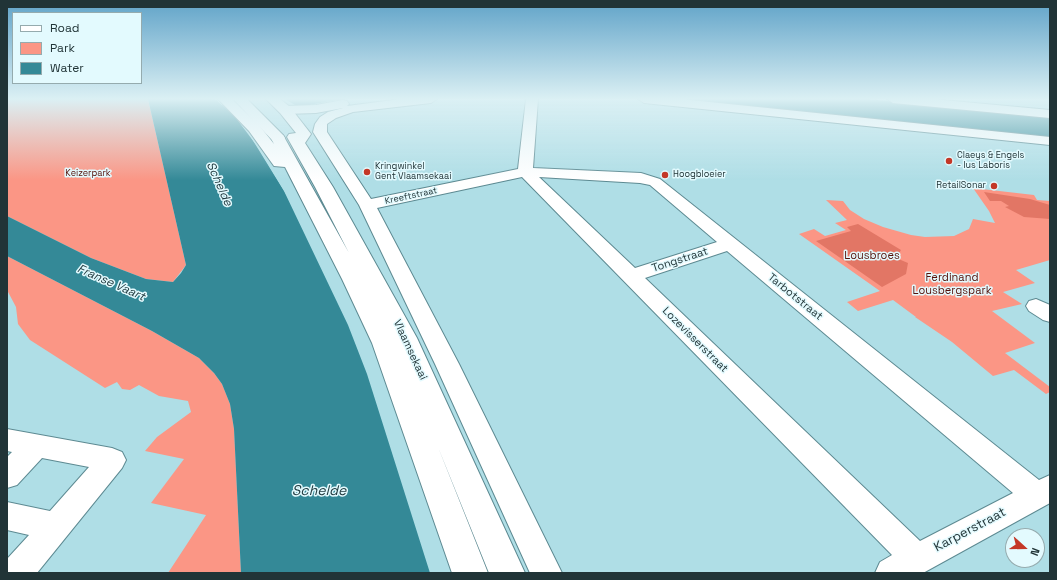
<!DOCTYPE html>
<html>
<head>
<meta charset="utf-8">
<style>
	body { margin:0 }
	#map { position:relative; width:1057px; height:580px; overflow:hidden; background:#afdee6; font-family:"Space Grotesk",sans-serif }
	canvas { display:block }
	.frame { position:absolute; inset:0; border:8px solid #213437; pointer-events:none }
	.legend { position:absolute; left:12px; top:12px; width:130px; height:72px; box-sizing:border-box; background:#e3fafe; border:1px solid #95abae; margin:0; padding:5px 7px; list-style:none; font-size:12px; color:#213437 }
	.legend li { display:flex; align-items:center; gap:8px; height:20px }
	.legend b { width:20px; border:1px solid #95abae }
	.north { position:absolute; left:1005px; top:528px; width:40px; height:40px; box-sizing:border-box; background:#e3fafe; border:1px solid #95abae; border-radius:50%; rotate:111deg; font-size:11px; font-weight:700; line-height:16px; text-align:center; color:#213437 }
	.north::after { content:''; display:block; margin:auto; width:14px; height:18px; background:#c43727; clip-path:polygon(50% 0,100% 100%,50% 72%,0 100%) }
</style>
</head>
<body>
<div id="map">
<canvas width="1057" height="580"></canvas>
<div class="frame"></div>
<ul class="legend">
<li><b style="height:5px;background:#fff"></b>Road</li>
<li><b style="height:11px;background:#fb9685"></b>Park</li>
<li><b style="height:11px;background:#348997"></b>Water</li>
</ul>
<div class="north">N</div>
</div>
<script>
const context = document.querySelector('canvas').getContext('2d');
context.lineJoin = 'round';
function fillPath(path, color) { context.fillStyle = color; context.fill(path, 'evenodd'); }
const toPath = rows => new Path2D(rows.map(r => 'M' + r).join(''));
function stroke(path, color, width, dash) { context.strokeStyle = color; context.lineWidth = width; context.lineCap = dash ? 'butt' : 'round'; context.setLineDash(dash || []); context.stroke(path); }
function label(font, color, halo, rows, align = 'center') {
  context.font = font + ' "Space Grotesk",sans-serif'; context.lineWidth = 3; context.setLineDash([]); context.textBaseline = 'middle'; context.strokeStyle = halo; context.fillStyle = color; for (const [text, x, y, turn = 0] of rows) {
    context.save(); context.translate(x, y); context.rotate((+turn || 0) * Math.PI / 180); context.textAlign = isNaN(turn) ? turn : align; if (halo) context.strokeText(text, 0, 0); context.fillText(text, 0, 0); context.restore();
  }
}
const green = toPath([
	[7,99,148,99,186,265,173,282,146,279,91,258,7,216],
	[973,188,1034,195,1037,200,1050,201,1050,260,1016,270,1035,283,1003,292,1022,304,992,311,1035,343,1005,353,1050,387,1050,392,1046,394,1014,370,993,376,952,342,915,317,916,317,893,300,858,311,847,302,880,291,799,234,814,229,825,236,846,230,835,223,847,220,826,200,843,201,850,210,864,219,883,227,911,235,925,237,954,236,969,229,973,219,995,223,989,211],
	[7,256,152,331,199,358,214,373,222,384,230,404,234,429,241,573,168,573,206,515,151,503,184,459,145,451,157,437,191,412,188,401,159,396,139,385,130,390,122,389,117,382,105,388,30,340,18,324,16,307,7,290]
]);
const forest = toPath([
	[984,192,1030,199,1050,205,1050,219,1024,217,1005,207,1009,206,1001,201,990,201],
	[858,224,901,250,896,258,908,263,906,274,882,287,816,241,851,231,847,227]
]);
const water = toPath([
	[148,99,215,99,222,105,261,99,343,99,236,118,249,134,284,191,348,325,367,374,430,573,241,573,234,429,230,404,222,384,214,373,199,358,152,331,7,256,7,216,91,258,146,279,173,282,181,273,186,265],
	[675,99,867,99,1050,117,1050,137]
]);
const pier = toPath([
	[216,99,222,103,247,99,285,99,295,105,313,106,239,120,251,133,286,190,317,253,350,324,369,373,380,408,364,362,344,313,297,212,257,146,236,118]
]);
const minor = toPath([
	[401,99,437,99,431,103,353,112,336,118,327,124,327,132,371,199,518,169,526,99,538,99,533,168,641,173,660,179,1039,480,1050,475,1050,503,923,573,875,573,880,562,892,555,522,177,377,208,459,364,562,573,530,573,435,364,359,205,313,132,315,124,320,117,328,112,343,108,316,113,285,114,279,110,285,106,316,105,343,100,347,101,349,104,347,106,401,99],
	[539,177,640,183,650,185,717,242,635,268,539,177],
	[727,251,1013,493,920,541,645,278,727,251],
	[638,99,680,99,1050,137,1050,145,644,103,638,99],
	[887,99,932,99,1050,110,1050,118,893,103,887,99],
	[1036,299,1050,305,1050,322,1043,320,1029,311,1026,306,1029,301,1036,299],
	[7,429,112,448,122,452,126,460,122,468,37,573,7,573,7,559,29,535,7,530,7,502,50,511,89,467,42,458,17,485,7,488,7,457,12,452,7,451,7,429]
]);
const primary = toPath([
	[218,99,232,99,259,125,274,144,271,138,273,135,283,135,349,253,315,187,287,137,289,134,296,133,280,113,266,99,280,99,290,107,311,134,305,143,333,187,417,338,525,573,489,573,438,447,488,573,452,573,372,343,342,279,285,167,274,166,249,131,218,99]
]);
const trunk = toPath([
	[233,99,247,99,283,135,285,138,283,141,273,141,233,99]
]);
const markers = [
	[949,161,4,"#c43727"],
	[367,172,4,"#c43727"],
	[665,175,4,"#c43727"],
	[994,186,4,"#c43727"]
];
const farPoinames = [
	["Claeys & Engels",957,156],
	["- Ius Laboris",957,166],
	["Kringwinkel",375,167],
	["Gent Vlaamsekaai",375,177],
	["Hoogbloeier",673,175],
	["RetailSonar",986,186,"right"]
];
const farParknames = [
	["Keizerpark",88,174]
];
const farStreetnames = [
	["Kreeftstraat",411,196,-12]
];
const parkNames = [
	["Lousbroes",872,256],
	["Ferdinand",952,278],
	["Lousbergspark",952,291]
];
const streetNames = [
	["Tongstraat",680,260,-18],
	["Tarbotstraat",795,297,39],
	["Lozevisserstraat",695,340,45],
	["Vlaamsekaai",410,350,65]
];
const waterNames = [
	["Schelde",219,184,66],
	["Franse Vaart",111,283,24]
];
const nearStreetnames = [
	["Karperstraat",970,530,-28]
];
const nearWaternames = [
	["Schelde",319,491]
];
fillPath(green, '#fb9685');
fillPath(forest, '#e27665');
fillPath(water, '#348997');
fillPath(pier, '#afdee6');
stroke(minor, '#5d8a92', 2);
stroke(primary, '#5d8a92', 2);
stroke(trunk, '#5d8a92', 2);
fillPath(minor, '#fff');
fillPath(primary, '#fff');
fillPath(trunk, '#fff');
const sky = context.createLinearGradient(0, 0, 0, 180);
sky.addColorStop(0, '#60a3c8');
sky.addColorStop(0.55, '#dbf0f4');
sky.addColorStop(1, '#dbf0f400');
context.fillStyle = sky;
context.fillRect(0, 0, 1057, 180);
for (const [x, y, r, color] of markers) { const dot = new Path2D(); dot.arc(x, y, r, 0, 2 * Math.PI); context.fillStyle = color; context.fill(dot); stroke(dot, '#e3fafe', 1.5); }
label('9px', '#213437', '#e3fafe', farPoinames, 'left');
label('9px', '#55110a', '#e3fafe', farParknames);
label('9px', '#213437', '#e3fafe', farStreetnames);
label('11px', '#55110a', '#e3fafe', parkNames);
label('11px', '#213437', '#e3fafe', streetNames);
label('italic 12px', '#213b40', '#e3fafe', waterNames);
label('13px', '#213437', '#e3fafe', nearStreetnames);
label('italic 14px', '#213b40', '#e3fafe', nearWaternames);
</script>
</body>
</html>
